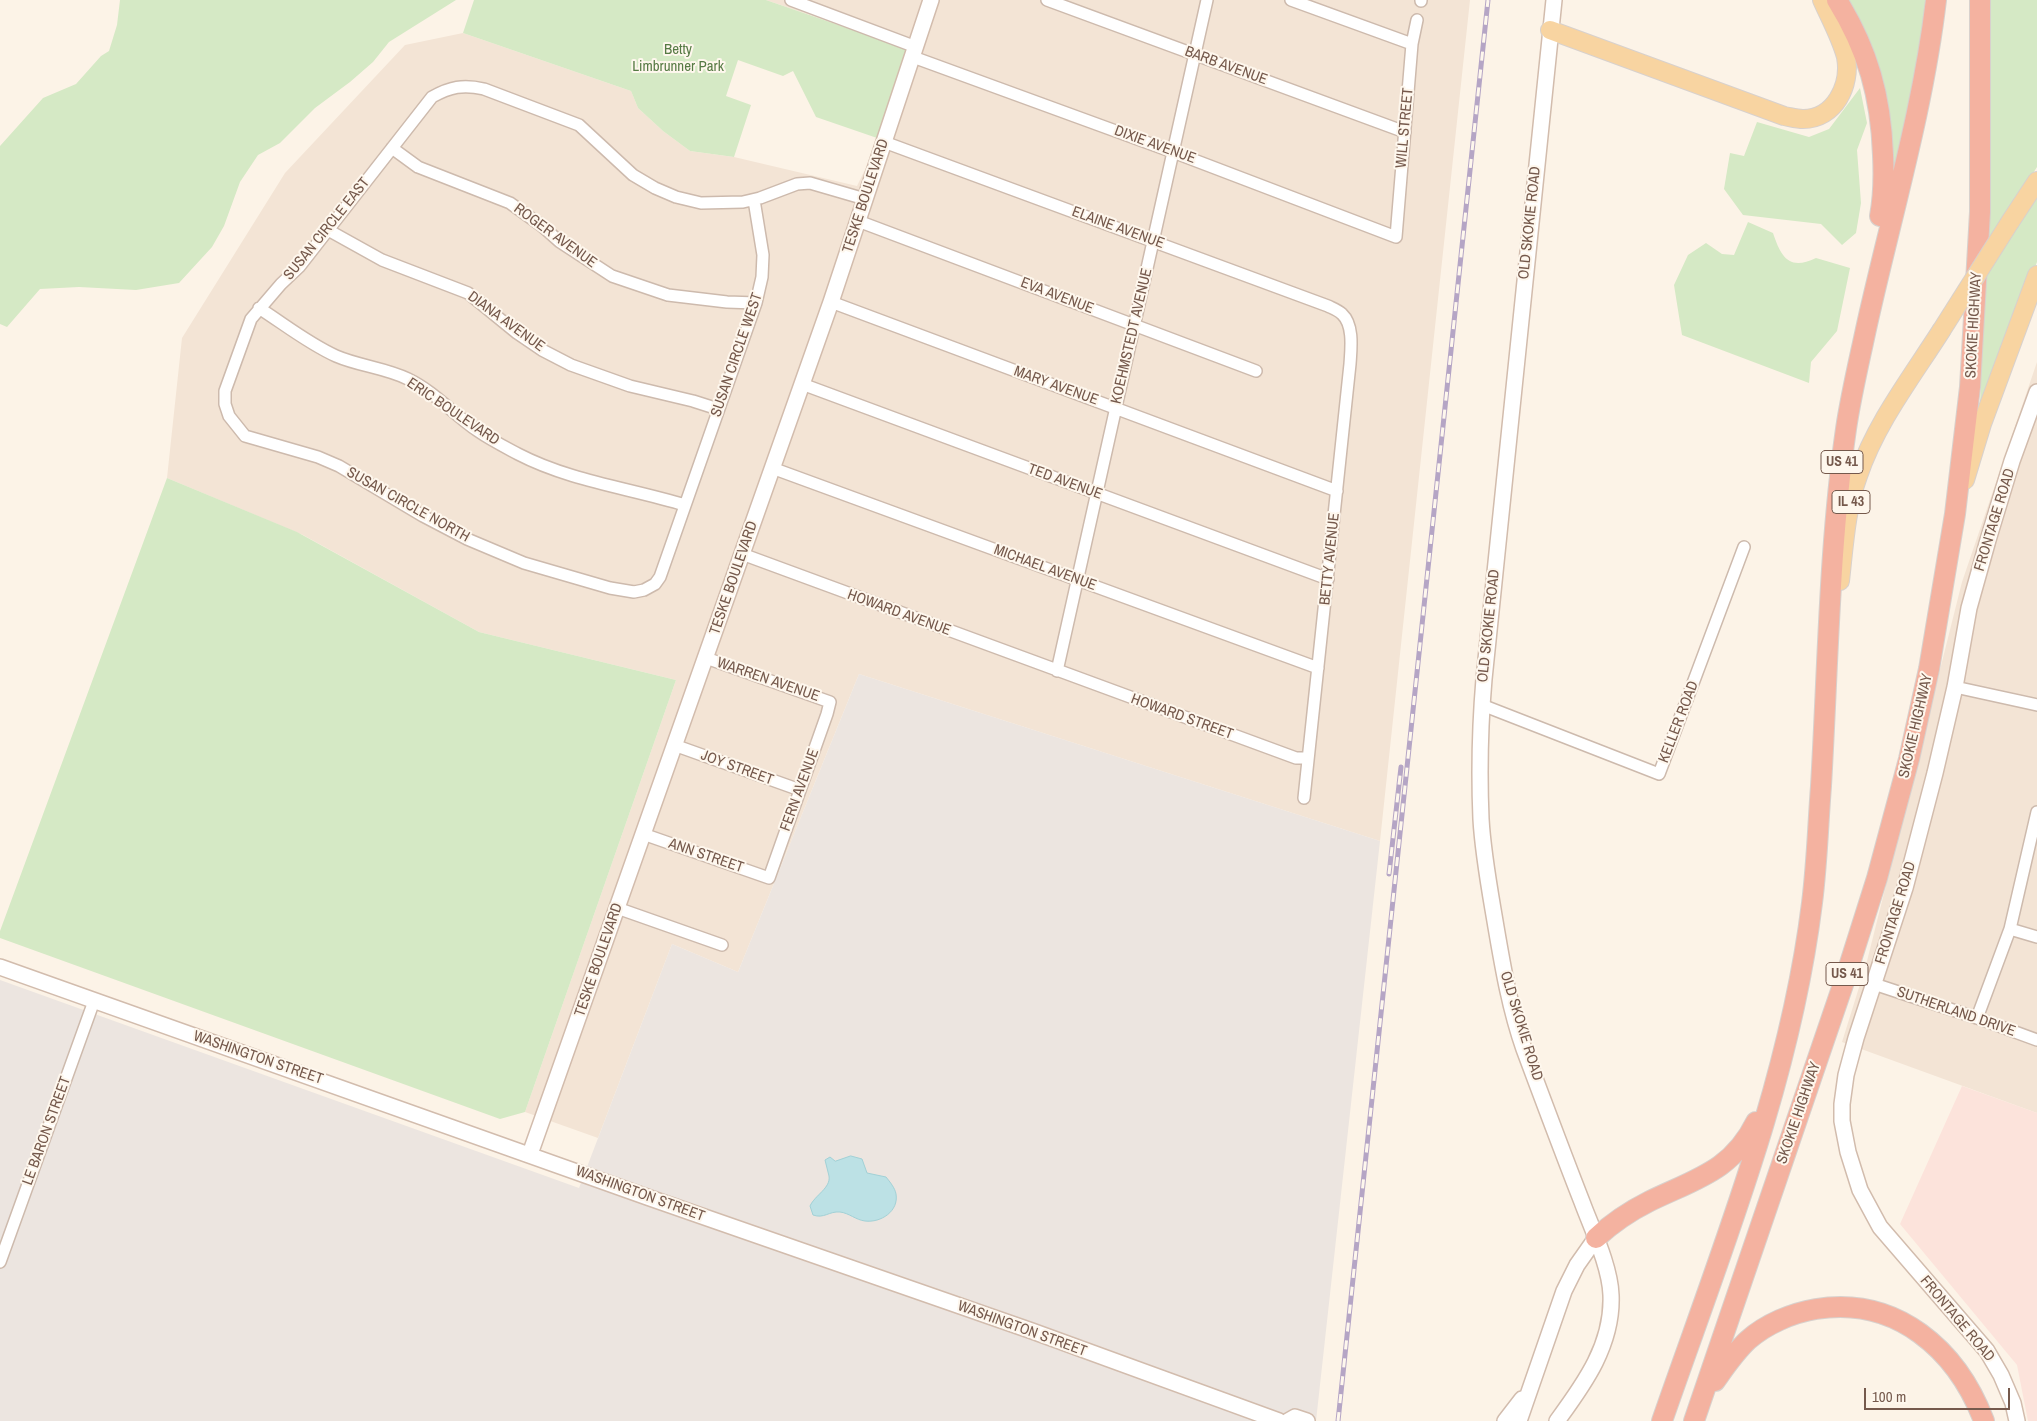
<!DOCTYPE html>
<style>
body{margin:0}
#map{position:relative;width:2037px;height:1421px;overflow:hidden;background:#fcf3e7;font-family:"Archivo Narrow",sans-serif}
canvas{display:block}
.scale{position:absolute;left:1864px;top:1388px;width:146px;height:22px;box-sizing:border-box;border:2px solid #75594c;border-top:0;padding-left:6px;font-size:15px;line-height:18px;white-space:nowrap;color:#75594c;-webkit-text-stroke:4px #fef7ed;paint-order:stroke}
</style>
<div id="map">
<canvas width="2037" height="1421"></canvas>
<div class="scale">100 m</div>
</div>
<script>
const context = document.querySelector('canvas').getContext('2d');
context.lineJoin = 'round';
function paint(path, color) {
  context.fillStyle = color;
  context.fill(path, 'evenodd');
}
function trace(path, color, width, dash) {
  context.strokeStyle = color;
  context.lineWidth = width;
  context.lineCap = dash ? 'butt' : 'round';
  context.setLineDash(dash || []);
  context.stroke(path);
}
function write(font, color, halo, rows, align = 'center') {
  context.font = font + ' "Archivo Narrow",sans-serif';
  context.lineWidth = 4;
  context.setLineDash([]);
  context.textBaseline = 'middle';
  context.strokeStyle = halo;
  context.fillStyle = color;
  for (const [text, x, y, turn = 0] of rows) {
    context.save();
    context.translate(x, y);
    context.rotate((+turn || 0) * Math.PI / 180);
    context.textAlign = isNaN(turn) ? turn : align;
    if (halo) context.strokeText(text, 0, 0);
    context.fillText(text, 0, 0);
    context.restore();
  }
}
const residential = new Path2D(`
 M766,0H1470L1380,841L859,674L738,972L672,944L598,1138L525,1112L676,680L479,632L303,535L167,478L182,338L285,173L405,45L463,33L631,91L638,108L663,131L690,151L734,157L857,186L880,139L911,50Z
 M2037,362V1113L1842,1042L1866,965L1962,582Z`);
const commercial = new Path2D(`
 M1962,1086L2037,1113V1421H2028L2017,1365L1900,1224Z`);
const industrial = new Path2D(`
 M859,674L1380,841L1316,1421H0V980L579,1188L672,944L738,972Z`);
const green = new Path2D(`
 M120,0H456L389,42L373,62L350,82L315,108L280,143L258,155L240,182L224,226L212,247L179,283L136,290L79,287L40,289L7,327L0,324V146L43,98L76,84L101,56L109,51L117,25Z
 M474,0H766L911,50L880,139L816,117L793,71L783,76L738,60L726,96L751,105L734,157L690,151L663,131L638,108L631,91L463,33Z
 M1845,0H1931L1890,192Z
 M1991,0H2037V167L2011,208V234L2037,197V262L1980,406L1991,67Z
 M1860,88L1867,123L1857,150L1861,203L1856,233L1842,245L1821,224L1743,215L1724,189L1730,153L1744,156L1757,122L1809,137L1829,129Z
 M1748,222L1773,233C1781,257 1789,271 1816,258L1850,268L1837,331L1811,362L1809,383L1682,335L1674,285L1688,255L1706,243L1722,254L1734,255Z
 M167,478L297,532L479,632L676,680L525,1112L500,1119L0,938V931Z`);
const water = new Path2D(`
 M851,1156L862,1159L867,1173L886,1177C890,1182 895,1188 896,1194C899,1211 881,1223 865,1221C856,1220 849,1213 840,1212C829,1211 824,1219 813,1215L810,1206C815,1195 831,1188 829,1176C828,1171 826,1165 825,1160L830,1157L835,1161Z`);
const street = new Path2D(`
 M791,0L916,47
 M1047,0L1405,132
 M1291,0L1412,44
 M1421,1V0
 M913,57L1173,152L1396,237L1412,44L1417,20
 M884,142L1328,306C1332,308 1338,310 1342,314C1354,325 1351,349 1350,364L1304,798
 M392,148L418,167L510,203L542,226L560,242L612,276L668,295L727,302L756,303
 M754,200L763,255L762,277L756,303L660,577L655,584L644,590L634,592L610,588L524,563L467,539L423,516L339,466L318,457L245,436L229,416L225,404V391L251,319L281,284L299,267L432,97C450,87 463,84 484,89L579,125L633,175L655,188L676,197L701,203L743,202L760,198L797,184L810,183L865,199
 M858,221L1256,371
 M328,230L382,260L468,293L517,333L542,350L571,365L630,386L693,401L718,409
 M831,302L1337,491
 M259,308C284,324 309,344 336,356C359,366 386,368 408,379C435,392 454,415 478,431C491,440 505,447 518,454C570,481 629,488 685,505
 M802,384L1328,579
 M772,468L1318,668
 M742,554L1296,758H1308
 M1057,671L1207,0
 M1955,687L2037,705
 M1482,705L1659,774L1744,547
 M674,745L800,790
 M643,834L769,878L827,714L830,702L706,658
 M617,908L722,945
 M2010,929L2037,937
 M1874,984L1977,1018L2037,1040
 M1977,1018L2010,929L2037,812
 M0,1262L94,1001`);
const secondary = new Path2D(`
 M1554,0L1484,679C1480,726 1479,772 1481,819C1483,855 1490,891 1496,927C1503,968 1510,1009 1524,1049C1543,1100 1562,1151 1582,1202C1592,1229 1610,1266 1611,1295C1613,1344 1585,1383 1557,1421
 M0,967L647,1197L1032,1331L1279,1421
 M530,1154L831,302L931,0
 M1288,1421L1295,1417L1307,1421
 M1505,1421L1522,1399
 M1519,1421L1564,1291L1577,1265L1596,1238
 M2017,1421L2013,1403L2001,1375L1987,1351L1880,1227L1860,1190L1848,1152L1842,1121V1104L1846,1075L1856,1038L1905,888L1935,773L1955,687L1969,608L1988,540L2012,461L2037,392`);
const primary = new Path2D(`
 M1550,30L1784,116C1790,117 1797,119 1803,119C1835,119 1851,85 1846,57C1841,38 1830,18 1822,0
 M2010,222L2037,181
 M1965,480L1982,424L2037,275
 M1840,581C1844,546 1846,509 1858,476C1876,423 1911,378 1941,331`);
const highway = new Path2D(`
 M1837,0C1868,50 1881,97 1883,155C1884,176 1884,195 1880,216
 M1596,1238C1612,1223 1630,1211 1650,1201C1695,1179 1732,1171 1756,1122
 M1715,1381C1725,1367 1735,1352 1748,1340C1766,1324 1792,1313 1816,1309C1897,1296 1957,1350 1984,1421
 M1662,1421C1721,1251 1790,1082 1812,903C1817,864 1818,825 1821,786C1828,667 1829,547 1846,429C1851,395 1859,362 1866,329C1890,220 1923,111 1936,0
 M1694,1421L1845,979L1877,878L1909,759L1929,669L1955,514L1970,387L1980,212V0`);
const rail = new Path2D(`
 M1389,874L1401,767
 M1338,1421L1488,0`);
const primaryBridge = new Path2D(`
 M1941,331L2010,222`);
const shields = [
 [1842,462,42],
 [1851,502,38],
 [1847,974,42]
];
const shieldNames = [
 ["US 41",1842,462],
 ["IL 43",1851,502],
 ["US 41",1847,974]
];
const parkNames = [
 ["Betty",678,50],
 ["Limbrunner Park",678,67]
];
const streetNames = [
 ["BARB AVENUE",1226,66,20],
 ["WILL STREET",1405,128,-85],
 ["DIXIE AVENUE",1155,145,20],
 ["TESKE BOULEVARD",866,196,-72],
 ["OLD SKOKIE ROAD",1530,223,-84],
 ["ELAINE AVENUE",1118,228,20],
 ["SUSAN CIRCLE EAST",327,229,-51],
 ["ROGER AVENUE",555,236,36],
 ["EVA AVENUE",1057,296,21],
 ["DIANA AVENUE",506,322,36],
 ["SKOKIE HIGHWAY",1974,325,-87],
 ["KOEHMSTEDT AVENUE",1132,336,-77],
 ["SUSAN CIRCLE WEST",737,355,-71],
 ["MARY AVENUE",1056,386,20],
 ["ERIC BOULEVARD",453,412,34],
 ["TED AVENUE",1065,482,20],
 ["SUSAN CIRCLE NORTH",408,505,29],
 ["FRONTAGE ROAD",1995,520,-73],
 ["BETTY AVENUE",1330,559,-84],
 ["MICHAEL AVENUE",1045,568,20],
 ["TESKE BOULEVARD",734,578,-71],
 ["HOWARD AVENUE",899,613,20],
 ["OLD SKOKIE ROAD",1489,626,-84],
 ["WARREN AVENUE",768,680,19],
 ["HOWARD STREET",1182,717,20],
 ["KELLER ROAD",1679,722,-69],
 ["SKOKIE HIGHWAY",1916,726,-77],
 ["JOY STREET",737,768,20],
 ["FERN AVENUE",800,790,-70],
 ["ANN STREET",706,856,19],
 ["FRONTAGE ROAD",1896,913,-73],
 ["TESKE BOULEVARD",599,960,-71],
 ["SUTHERLAND DRIVE",1956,1012,19],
 ["OLD SKOKIE ROAD",1521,1026,73],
 ["WASHINGTON STREET",258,1058,19],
 ["SKOKIE HIGHWAY",1799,1113,-71],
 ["LE BARON STREET",47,1131,-70],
 ["WASHINGTON STREET",640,1194,20],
 ["FRONTAGE ROAD",1957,1319,50],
 ["WASHINGTON STREET",1022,1329,20]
];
paint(residential, '#f3e4d5');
paint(commercial, '#fce3db');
paint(industrial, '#ece5e0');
paint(green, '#d5e9c5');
paint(water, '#bce1e5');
trace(water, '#a2d1d6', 1);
trace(street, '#cdbaad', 14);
trace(secondary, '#d2bcad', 18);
trace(primary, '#d8d1cd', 20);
trace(highway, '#d8d1cd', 22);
trace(street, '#fff', 11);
trace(secondary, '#fff', 15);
trace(primary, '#f8d4a1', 18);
trace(highway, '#f4b2a0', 20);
trace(rail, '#b5a5c5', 5);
trace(rail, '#fef7ed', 3, [9]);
trace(primaryBridge, '#d8d1cd', 20, []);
trace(primaryBridge, '#f8d4a1', 18);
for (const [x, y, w] of shields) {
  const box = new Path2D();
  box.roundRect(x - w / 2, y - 11.5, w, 23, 4);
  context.fillStyle = '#fef7ed';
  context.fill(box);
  trace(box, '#75594c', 1);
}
write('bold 14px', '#75594c', null, shieldNames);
write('15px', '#567a44', '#fef7ed', parkNames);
write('15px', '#75594c', '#fef7ed', streetNames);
</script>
